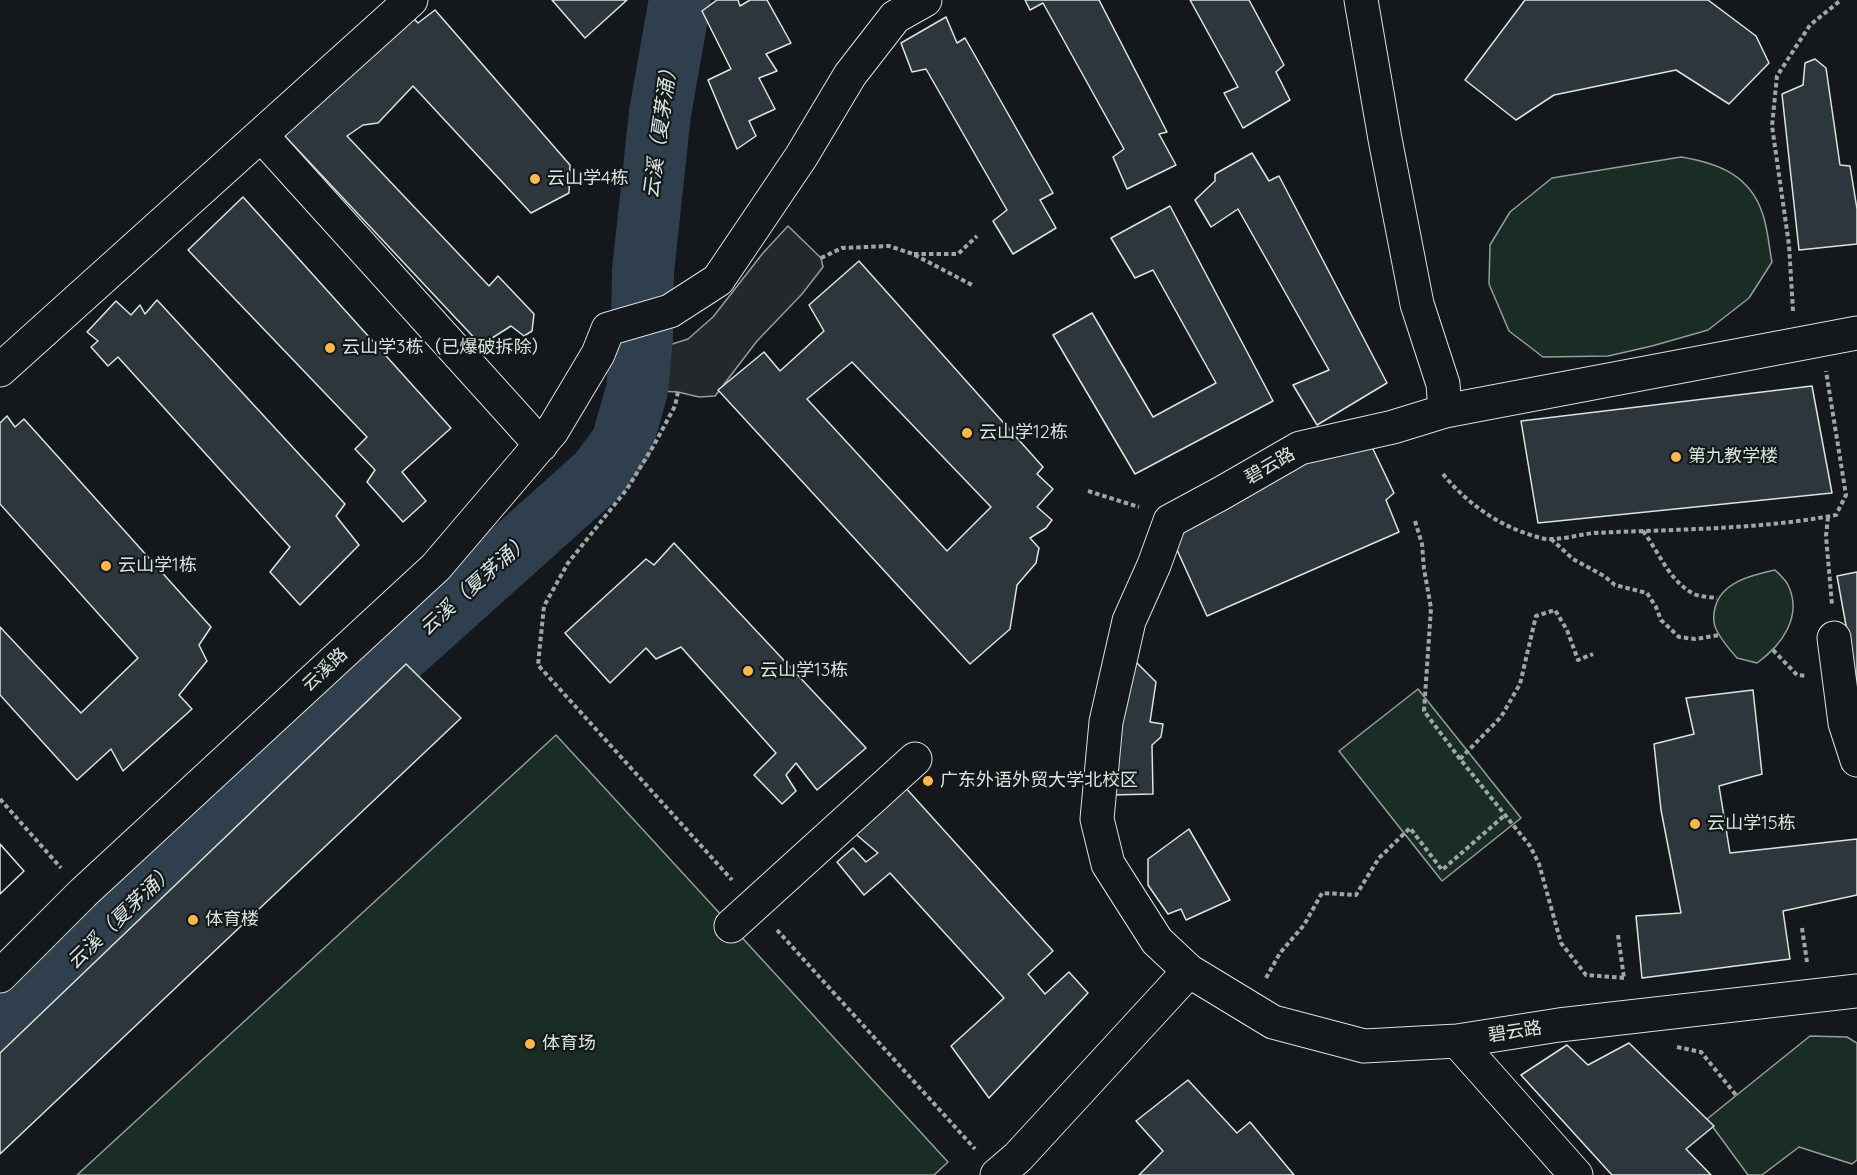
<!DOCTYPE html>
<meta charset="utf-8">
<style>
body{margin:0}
canvas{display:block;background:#14181c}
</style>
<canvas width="1857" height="1175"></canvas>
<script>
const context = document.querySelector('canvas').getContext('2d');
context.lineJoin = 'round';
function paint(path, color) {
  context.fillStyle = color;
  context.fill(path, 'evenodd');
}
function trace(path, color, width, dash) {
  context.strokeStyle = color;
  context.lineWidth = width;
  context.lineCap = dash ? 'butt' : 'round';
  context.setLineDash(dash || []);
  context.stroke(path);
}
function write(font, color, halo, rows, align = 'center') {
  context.font = font + ' Quicksand,"Noto Sans SC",sans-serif';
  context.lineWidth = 4.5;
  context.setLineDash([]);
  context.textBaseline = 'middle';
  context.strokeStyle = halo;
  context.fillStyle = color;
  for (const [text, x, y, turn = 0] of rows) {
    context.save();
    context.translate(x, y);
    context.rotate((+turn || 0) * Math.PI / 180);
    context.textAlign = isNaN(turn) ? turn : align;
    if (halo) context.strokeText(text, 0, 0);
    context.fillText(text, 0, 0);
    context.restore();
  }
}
const green = new Path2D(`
 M1681,157C1719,163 1751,176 1763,215C1768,230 1769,247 1772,262L1749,298L1708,330L1652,346L1608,356L1543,357L1509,331L1489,284L1490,245L1510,212L1552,178Z
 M1775,570C1779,574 1785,579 1788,585C1803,616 1782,645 1757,663L1737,658C1730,650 1722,641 1717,631C1713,624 1713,616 1715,608C1721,582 1752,575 1775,570Z
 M1418,689L1521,818L1442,881L1339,751Z
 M556,735L948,1162L934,1175H77Z
 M1810,1036L1847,1037L1857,1043V1160L1852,1164L1799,1147L1762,1175H1748L1707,1119Z`);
const parking = new Path2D(`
 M788,226L821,258L823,267L802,294L757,341L715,396L699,397L678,392L659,391L666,346L688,339L713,317L763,253Z`);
const river = new Path2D(`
 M0,1031L396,656L599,474L622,443L637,390L642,337L643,271L660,113L680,0`);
const building = new Path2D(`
 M552,0H627L585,38Z
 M717,0H738L740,6L750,0H767L791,43L766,54L777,71L759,78L775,109L749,121L756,136L737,149L708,80L731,69L702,11Z
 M1025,0H1099L1167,132L1159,134L1176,165L1127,189L1113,157L1124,149L1043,3L1030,10Z
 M1190,0H1249L1284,65L1276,72L1290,100L1243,128L1224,93L1238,87Z
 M1525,0H1708L1756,36L1769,63L1729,104L1676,70L1554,95L1516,120L1465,80Z
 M435,10L570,165L569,193L531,213L413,86L378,123L363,125L347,136L489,286L498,276L534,314L532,331L524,336L511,326L481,345L283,134L413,18L418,23Z
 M946,17L957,43L965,38L1053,193L1040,200L1056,228L1013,254L993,221L1007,210L926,69L912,72L901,43Z
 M1815,59L1826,68L1840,165L1850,166L1857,209V244L1799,250L1782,94L1803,85L1805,63Z
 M1252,153L1269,181L1279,176L1387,383L1317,425L1293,385L1329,370L1238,209L1211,227L1195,200L1215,181V174Z
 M243,197L451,428L402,472L426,501L403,522L367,482L375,470L355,449L367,437L188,250Z
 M1170,206L1273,401L1135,474L1053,335L1092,313L1153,417L1216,383L1153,270L1135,278L1111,238Z
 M859,261L1043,467L1037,474L1053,489L1037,507L1052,520L1046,528L1030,538L1039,548L1036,563L1017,585L1010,629L970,664L718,390L764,352L780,371L824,331L809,305ZM852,362L991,507L947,551L807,399Z
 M157,300L345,504L336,516L359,545L300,605L270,572L290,547L118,357L108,366L91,347L98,341L87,332L116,301L131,315L140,305L145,314Z
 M1812,386L1832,493L1538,523L1521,421Z
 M7,416L15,427L24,419L211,627L199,645L207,661L179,695L192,709L123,771L111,749L77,780L0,695V627L81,713L138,658L0,504V423Z
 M1361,424L1394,493L1386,500L1399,532L1207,616L1168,530Z
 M674,543L866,748L817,790L796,763L786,775L796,791L782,804L754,775L776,753L681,647L656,659L646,648L610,683L565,633L646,559L654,565Z
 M1857,572V686L1837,576Z
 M1128,654L1156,682L1150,722L1163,724L1161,737L1152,745L1153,794L1110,795Z
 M406,664L461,718L0,1154V1053Z
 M1753,690L1762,774L1719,786L1730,853L1857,839V895L1783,911L1790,959L1642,978L1636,916L1681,913L1661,810L1654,744L1694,734L1686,698Z
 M904,786L1053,951L1028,974L1045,994L1069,972L1088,993L989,1098L951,1046L1004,998L890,873L864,895L837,862L853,848L866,862L878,853L852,831Z
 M1189,829L1230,900L1186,920L1181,909L1168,914L1148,885V859Z
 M0,844L24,871L0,894Z
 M0,844L24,871L0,894Z
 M1629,1043L1714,1126L1686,1149L1711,1175H1612L1521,1075L1567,1045L1588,1065Z
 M1188,1080L1237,1133L1250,1122L1294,1175H1139L1163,1151L1136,1121Z`);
const path = new Path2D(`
 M914,254H958L977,236
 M821,258L842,248L889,246L913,254L972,285
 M1793,311L1789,245L1772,126L1777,76L1810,25L1841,0
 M678,392L675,406L654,445L627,489L568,563L544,606L538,665L732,880
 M1443,474C1468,505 1502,528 1541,538C1555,542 1580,534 1595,533C1675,529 1757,530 1836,515L1846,495L1826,371
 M1088,491L1139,507
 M1828,517L1826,536L1832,605
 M1415,521L1422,544L1424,569L1431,608L1424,711L1460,759L1530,846L1539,864L1561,943L1586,975L1625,978
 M1643,531C1659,552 1669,581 1694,594C1700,597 1710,597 1717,598
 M1551,539L1573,559L1604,576L1615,585L1647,593L1656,607L1661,620L1679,637L1695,639L1720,635
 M1773,650L1797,675L1806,676
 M1460,759L1501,717L1520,684L1536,616L1555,610L1567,630L1578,660L1593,654
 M0,799L61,868
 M1802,928L1807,962
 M777,930L975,1149
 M1618,935L1624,978
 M1266,978L1280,953L1304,925L1322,893L1356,895L1379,858L1410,828L1442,870L1505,815
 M1677,1047L1701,1052L1736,1095`);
const minor = new Path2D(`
 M1361,0L1385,139L1417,304L1443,384L1445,411L1393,427L1300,448L1220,494L1170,521L1154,565L1129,621L1106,722L1097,819L1108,864L1157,941L1189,971L1273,1022L1364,1046L1457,1041L1559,1025L1857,991
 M261,135L541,445
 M0,370L411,0
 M1445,411L1857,333
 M1834,638L1845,723L1857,760
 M731,926L915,759
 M0,976L83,893L436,567L552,431L598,354L608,329L670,311L718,280L801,157L850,75L895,17L925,0
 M1457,1041L1576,1175
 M997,1175L1018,1157L1189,971`);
const markers = [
 [535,179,6,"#ffb74d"],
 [330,348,6,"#ffb74d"],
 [967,433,6,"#ffb74d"],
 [1676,457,6,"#ffb74d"],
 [106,566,6,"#ffb74d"],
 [748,671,6,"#ffb74d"],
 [928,781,6,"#ffb74d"],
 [1695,824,6,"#ffb74d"],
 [193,920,6,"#ffb74d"],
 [530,1044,6,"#ffb74d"]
];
const poiNames = [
 ["云山学4栋",547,179],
 ["云山学3栋（已爆破拆除）",342,348],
 ["云山学12栋",979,433],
 ["第九教学楼",1688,457],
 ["云山学1栋",118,566],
 ["云山学13栋",760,671],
 ["广东外语外贸大学北校区",940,781],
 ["云山学15栋",1707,824],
 ["体育楼",205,920],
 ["体育场",542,1044]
];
const streetNames = [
 ["碧云路",1270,466,-30],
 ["云溪路",325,670,-43],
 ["碧云路",1515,1032,-9]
];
const waterNames = [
 ["云溪（夏茅涌）",661,129,-82],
 ["云溪（夏茅涌）",475,585,-42],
 ["云溪（夏茅涌）",121,917,-44]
];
paint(green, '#1a2d24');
trace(green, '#939e99', 1.5);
paint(parking, '#24282b');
trace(parking, '#939e99', 1.5);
trace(river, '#2f3f4d', 62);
paint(building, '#2c363c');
trace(building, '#d8e6dc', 1.5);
trace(minor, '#d8e6dc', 35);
trace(path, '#9da8a2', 4, [4.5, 3]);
trace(minor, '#14181c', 33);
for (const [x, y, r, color] of markers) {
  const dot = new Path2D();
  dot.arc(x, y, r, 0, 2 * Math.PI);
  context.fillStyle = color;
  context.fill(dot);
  trace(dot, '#14181c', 2);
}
write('18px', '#d8e6dc', '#14181c', poiNames, 'left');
write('18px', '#d8e6dc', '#14181c', streetNames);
write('italic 20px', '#d8e6dc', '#14181c', waterNames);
</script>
